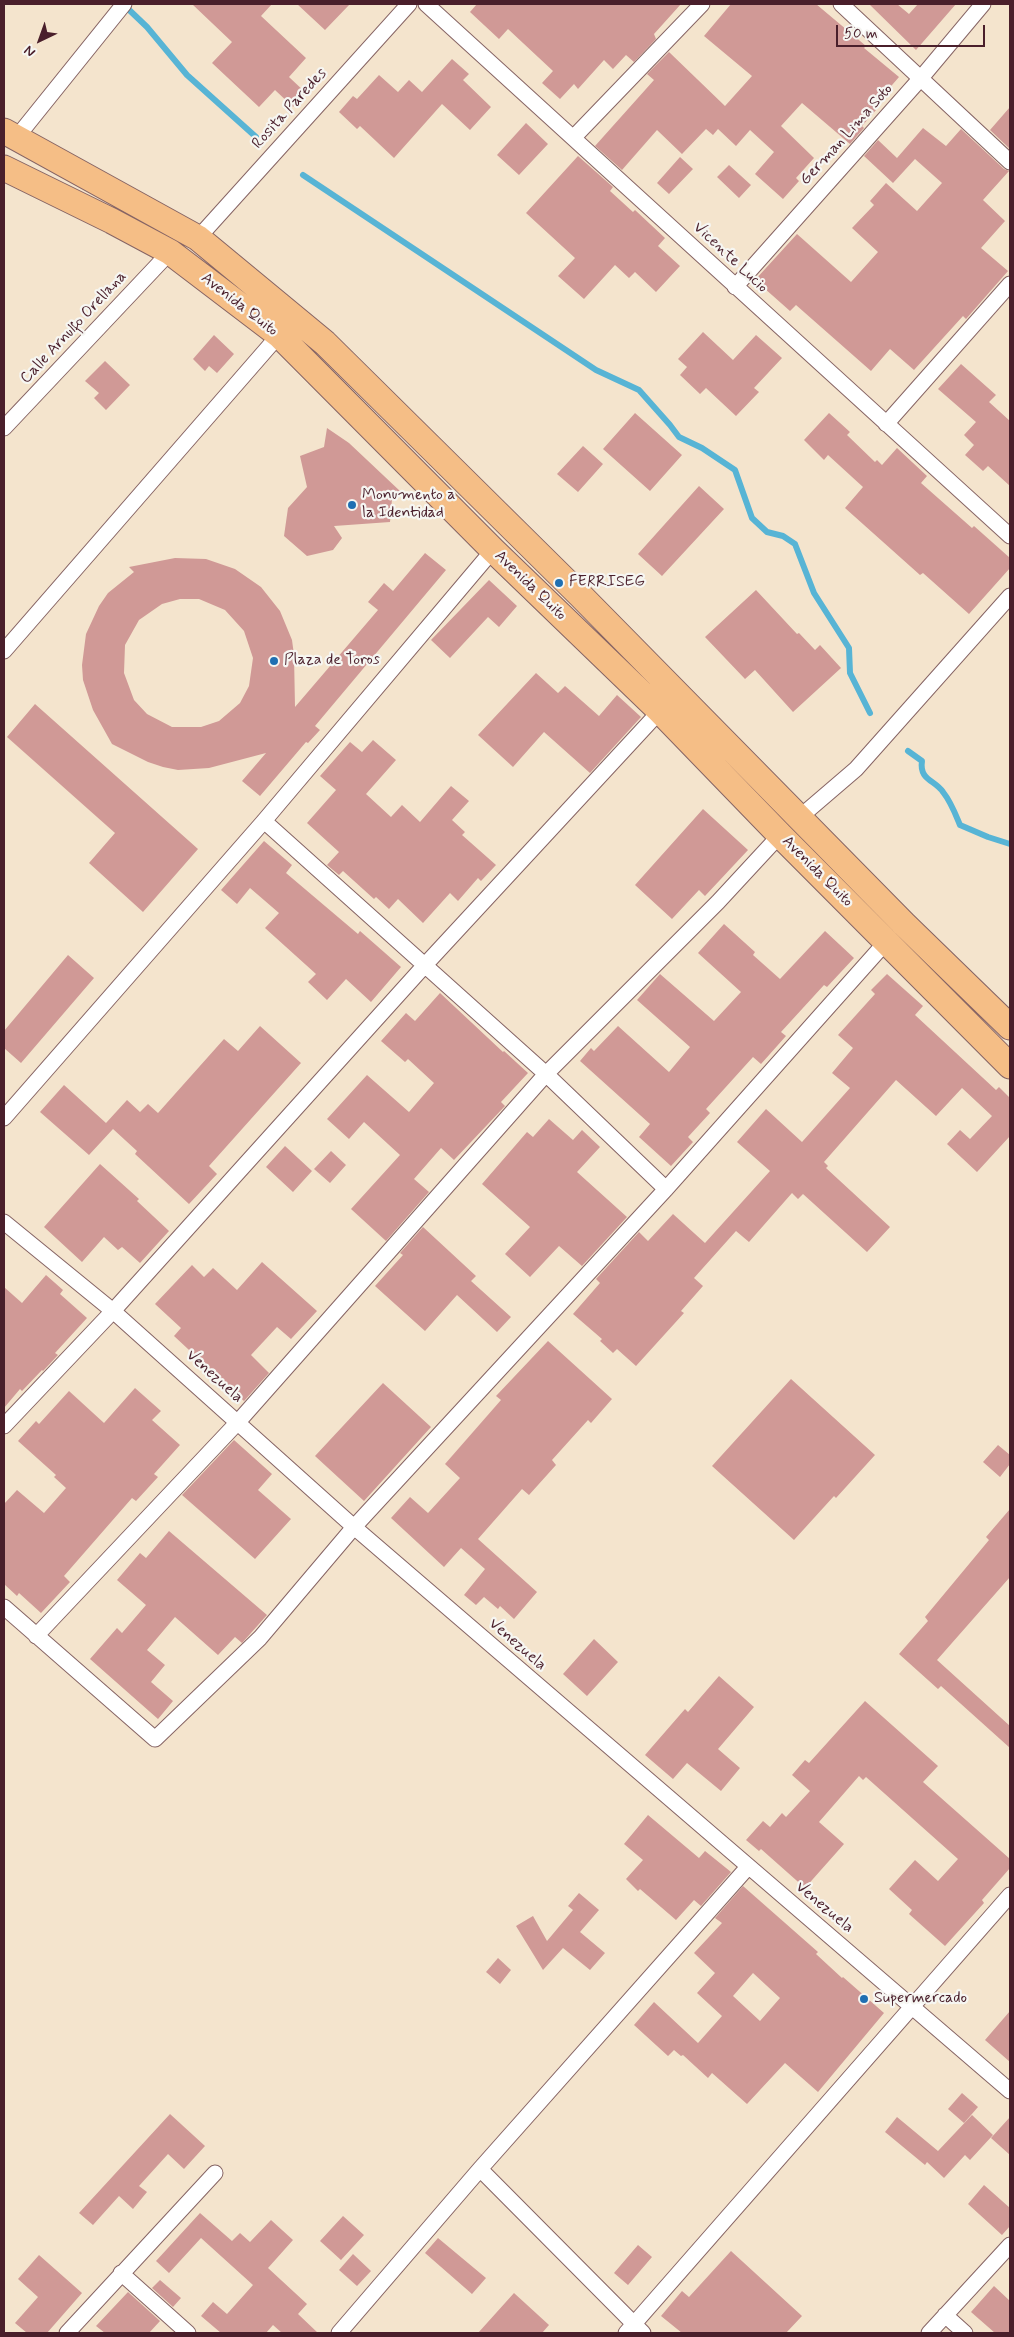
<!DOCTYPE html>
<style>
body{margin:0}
#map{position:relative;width:1014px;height:2337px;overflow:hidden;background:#f4e4cd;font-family:Mynerve,sans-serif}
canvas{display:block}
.frame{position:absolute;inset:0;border:5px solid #4a1f2b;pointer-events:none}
.north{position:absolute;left:15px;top:15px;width:50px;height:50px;-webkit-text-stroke:4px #f6f6f2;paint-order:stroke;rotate:222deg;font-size:14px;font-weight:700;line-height:20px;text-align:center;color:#4a1f2b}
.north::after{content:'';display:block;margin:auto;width:18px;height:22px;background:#4a1f2b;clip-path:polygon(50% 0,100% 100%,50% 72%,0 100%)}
.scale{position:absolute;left:836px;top:25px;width:149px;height:22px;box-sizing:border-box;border:2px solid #4a1f2b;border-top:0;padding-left:6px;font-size:15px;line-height:18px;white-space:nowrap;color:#4a1f2b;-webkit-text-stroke:4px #f6f6f2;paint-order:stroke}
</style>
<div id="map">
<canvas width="1014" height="2337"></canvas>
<div class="frame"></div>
<div class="north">N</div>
<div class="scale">50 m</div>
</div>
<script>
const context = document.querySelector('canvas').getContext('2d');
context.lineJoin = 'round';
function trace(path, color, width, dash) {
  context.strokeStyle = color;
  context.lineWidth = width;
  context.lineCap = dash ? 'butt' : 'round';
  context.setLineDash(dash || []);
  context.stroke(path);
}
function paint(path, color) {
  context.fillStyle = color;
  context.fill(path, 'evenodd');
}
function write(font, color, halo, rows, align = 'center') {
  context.font = font + ' Mynerve,sans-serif';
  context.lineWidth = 4.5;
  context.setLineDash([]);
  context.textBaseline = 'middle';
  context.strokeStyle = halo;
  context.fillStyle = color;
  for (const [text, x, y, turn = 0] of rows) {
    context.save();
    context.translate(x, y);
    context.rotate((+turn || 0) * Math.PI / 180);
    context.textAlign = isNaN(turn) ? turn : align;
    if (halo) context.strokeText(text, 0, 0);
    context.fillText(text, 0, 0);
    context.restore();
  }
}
const stream = new Path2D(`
 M124,5L147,27L187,75L256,137
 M303,175L596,370L639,390L670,425L679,437L702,448L735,470L752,518L767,532L783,536L795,544L814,593L849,648L850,673L870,713
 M908,751L922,761C919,780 935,780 943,792C951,802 955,813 960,825L988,837L1010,844`);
const building = new Path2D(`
 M192,4H272L261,16L306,58L289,77L306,93L293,107L275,90L259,107L212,63L232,42Z
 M297,4H350L325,30Z
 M477,4H681L654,34L656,39L634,62L626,55L613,69L604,60L578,89L574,84L560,99L542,83L553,71L508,29L499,39L470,12Z
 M731,4H816L866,46L864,48L899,77L873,107L876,110L862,126L864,128L850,144L802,103L781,126L814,158L796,178L799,181L783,199L755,174L774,152L750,130L736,146L718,129L713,135L706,129L682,154L657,130L622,170L595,146L654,80L647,74L669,52L725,106L752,76L704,36Z
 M869,4H897L909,14L918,4H956L916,50Z
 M452,59L469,74L463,80L491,107L470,130L442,104L394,158L360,126L357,129L339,112L353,96L357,99L379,75L398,92L409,80L422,92Z
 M1010,107V149L990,130Z
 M526,123L548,144L519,175L497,155Z
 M923,128L946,146L961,129L1004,169L1009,171L983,200L1005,221L981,248L1008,271L966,319L963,316L914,370L890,349L871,371L796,305L790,311L755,280L797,234L851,282L878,252L852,228L874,205L870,201L886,183L917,211L942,183L915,159L893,183L864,156L878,140L897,158Z
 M578,156L613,187L610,191L633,212L635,210L665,238L658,246L680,266L656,292L635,272L629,278L615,265L584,299L558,276L575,258L526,213Z
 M680,157L693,169L669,194L657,183Z
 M729,165L751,185L739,198L717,177Z
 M703,332L733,360L756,335L782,358L754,388L759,392L736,416L706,388L700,394L680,375L687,367L678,359Z
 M214,335L234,354L217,373L209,366L205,371L193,359Z
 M105,361L130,385L106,410L94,398L99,393L85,381Z
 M961,364L996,395L989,402L1010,421V486L988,466L983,471L965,455L974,445L964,435L976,422L938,389Z
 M635,413L682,455L650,491L603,449Z
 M829,413L850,432L847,435L875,462L877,460L882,465L897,448L927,476L921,483L972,528L974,526L1010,558V568L969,614L923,573L920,575L845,508L863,487L828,455L824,460L804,440Z
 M327,428L349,443L401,492L392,499L390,522L334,526L342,538L333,550L307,556L284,536L288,508L307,487L300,456L324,447Z
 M583,446L603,464L578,492L557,474Z
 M699,486L724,509L662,576L638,554Z
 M425,553L446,570L315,726L320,730L308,743L306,742L260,796L242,781L266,753L209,768L178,770L163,767L148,762L112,744L93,710L83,680L82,665L86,634L99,606L108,593L134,572L129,567L175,558L206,559L235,569L261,587L280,611L292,640L294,655L295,707L378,610L368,602L384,583L393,591ZM180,599H199L225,610L244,631L253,658L249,686L240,703L219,721L201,727H172L147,714L134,700L124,673L125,645L139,620L162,604Z
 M489,580L517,606L499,627L488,617L450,658L431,640Z
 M756,590L797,634L799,633L815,650L820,645L841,668L793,712L755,670L745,679L705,637Z
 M536,673L558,693L565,686L599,716L617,695L641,717L590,773L544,732L513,767L478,735Z
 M35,704L198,849L143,912L89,863L115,833L7,737Z
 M373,740L396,760L366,794L391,817L402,805L420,822L451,786L469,801L452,820L465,832L462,835L496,865L481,881L478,878L458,901L450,893L423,923L398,899L389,909L376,897L374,899L343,871L339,875L327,865L339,852L307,823L336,790L320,776L350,742L362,752Z
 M703,809L748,850L705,896L699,890L672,919L635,885Z
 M264,841L292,865L286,873L358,934L360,931L401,967L371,1002L346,979L327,1000L308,982L316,974L265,928L279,913L250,888L237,904L221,890Z
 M724,924L755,952L753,955L780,979L825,931L854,958L827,987L824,985L781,1032L786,1036L761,1064L753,1057L706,1109L710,1113L688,1137L693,1142L671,1166L639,1137L650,1124L580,1061L591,1048L594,1051L618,1026L669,1072L690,1047L637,1000L660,974L714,1021L741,992L698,953Z
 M68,955L94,978L21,1063L4,1048V1031Z
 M887,974L923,1006L915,1015L996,1090L999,1087L1010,1098V1136L977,1172L947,1144L960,1130L970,1139L992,1116L962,1088L936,1116L896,1080L824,1162L828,1166L826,1168L890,1227L867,1252L803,1194L798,1199L792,1193L749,1242L736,1231L694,1278L703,1286L681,1311L684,1313L636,1366L617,1349L613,1353L600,1341L602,1339L573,1314L600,1283L596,1279L639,1232L648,1241L673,1214L705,1243L770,1171L737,1142L766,1109L802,1142L850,1088L832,1073L853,1048L838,1035L875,994L871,990Z
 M440,993L503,1052L504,1051L528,1073L501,1102L505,1106L454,1160L441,1148L414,1179L429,1192L386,1241L351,1209L400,1155L364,1122L349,1139L327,1119L367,1075L409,1112L434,1083L408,1059L405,1062L381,1041L406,1013L415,1021Z
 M260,1026L301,1063L209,1166L217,1174L189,1204L135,1154L137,1151L113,1129L89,1155L40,1112L64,1085L106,1123L127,1100L140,1112L148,1104L158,1113L224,1039L238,1051Z
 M549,1119L573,1140L582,1130L600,1147L577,1172L627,1217L582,1266L559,1246L530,1277L505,1254L530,1227L482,1184L527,1132L533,1137Z
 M285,1146L312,1171L293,1192L266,1167Z
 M331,1151L346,1165L330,1183L314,1169Z
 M100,1164L139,1199L137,1201L169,1231L140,1263L122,1247L118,1250L104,1237L82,1262L44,1227Z
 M423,1227L476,1276L471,1281L511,1317L497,1332L457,1295L425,1331L375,1286L403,1255L400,1253Z
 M262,1262L317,1311L291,1339L277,1327L251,1355L269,1373L244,1401L174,1336L181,1328L155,1304L192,1265L204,1277L213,1268L237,1290Z
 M46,1275L63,1290L60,1294L87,1318L55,1353L58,1355L43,1371L42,1370L22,1391L20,1389L4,1408V1287L22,1303Z
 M548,1341L612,1399L591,1423L588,1420L552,1460L556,1465L529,1495L522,1489L478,1539L537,1592L514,1619L500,1606L498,1609L484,1597L476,1605L464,1595L485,1569L461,1548L444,1567L391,1518L410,1497L428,1513L460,1478L445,1464L501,1400L496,1396Z
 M791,1379L875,1455L836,1498L834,1496L794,1540L712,1466Z
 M383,1383L431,1427L364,1501L315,1456Z
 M135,1388L161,1411L152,1420L180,1445L154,1474L158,1477L136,1501L132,1498L64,1576L70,1582L41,1613L19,1593L17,1596L4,1584V1504L17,1490L44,1513L66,1488L54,1477L56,1475L18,1441L36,1421L39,1424L69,1391L104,1423Z
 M234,1440L272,1474L258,1490L291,1519L255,1559L182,1495Z
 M998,1445L1010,1455V1464L1000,1477L983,1462Z
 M1010,1509V1577L937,1660L1010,1726V1748L941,1686L938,1689L899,1654L928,1621L925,1617L989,1540L986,1537Z
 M169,1531L267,1615L242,1643L235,1637L218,1655L175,1617L147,1650L165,1665L151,1682L173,1701L158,1719L90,1659L117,1628L122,1633L146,1605L117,1580L140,1553L146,1558Z
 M594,1639L618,1662L587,1696L563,1674Z
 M719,1676L754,1707L718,1749L740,1768L721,1791L687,1763L673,1779L645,1755L685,1709L688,1712Z
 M865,1701L938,1766L923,1782L1010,1859V1868L982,1900L984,1903L945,1946L909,1914L912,1910L889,1889L915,1860L938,1881L958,1859L866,1777L863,1780L859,1776L819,1822L844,1844L805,1888L761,1849L759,1851L746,1840L763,1821L770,1827L782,1813L786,1817L810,1791L792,1775L805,1760L809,1763Z
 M648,1815L699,1858L705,1851L731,1872L701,1906L694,1900L676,1920L640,1889L638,1891L626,1879L643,1860L624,1844Z
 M743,1886L818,1952L816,1954L842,1978L843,1977L884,2013L818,2092L785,2063L747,2104L712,2073L708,2078L683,2055L681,2056L674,2050L668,2056L634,2025L654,2002L698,2043L722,2016L697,1993L715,1973L694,1953L722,1923L715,1918ZM753,1973L780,1998L760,2021L733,1996Z
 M579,1893L599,1910L580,1932L605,1953L590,1970L563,1948L543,1970L516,1926L533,1916L547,1941L573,1910L568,1906Z
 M498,1958L511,1970L500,1984L486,1972Z
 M1010,2011V2062L985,2040Z
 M962,2093L978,2107L964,2123L948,2109Z
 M170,2114L205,2146L184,2169L168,2154L139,2186L147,2192L133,2209L119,2196L93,2225L79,2213Z
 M972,2115L993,2135L970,2160L965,2155L944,2178L927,2162L925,2165L885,2132L897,2117L938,2151Z
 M1010,2117V2155L991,2138Z
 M984,2185L1010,2208V2226L1002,2235L968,2204Z
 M200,2213L232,2241L240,2233L250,2242L271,2220L293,2240L268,2268L307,2304L298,2314L318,2333H282L273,2325L266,2333H221L201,2316L213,2302L227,2314L253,2285L201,2238L169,2273L156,2261Z
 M343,2216L364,2235L341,2260L320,2241Z
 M438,2238L486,2278L472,2294L425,2253Z
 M638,2245L652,2257L628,2285L614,2273Z
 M731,2251L802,2316L786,2333H682L661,2316L682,2291L689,2297Z
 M353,2254L371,2271L357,2286L339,2270Z
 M39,2255L82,2293L47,2333H27L15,2323L38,2297L18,2279Z
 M160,2280L181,2298L173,2307L152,2288Z
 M994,2286L1010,2301V2333H995L971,2312Z
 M128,2292L160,2321L149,2333H105L96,2326Z
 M514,2293L549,2325L542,2333H478Z`);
const minor = new Path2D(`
 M426,4L1010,536
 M841,4L1010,162
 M17,137L124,4
 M574,137L702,4
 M198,238L409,4
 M735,287L921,78L983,4
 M886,424L1010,284
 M4,428L170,252
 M4,651L279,335
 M800,817L856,769L1010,596
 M264,821L546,1074L666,1189
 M4,1118L264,821L493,550
 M4,1222L113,1311L354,1527L1010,2091
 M4,1426L113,1311L425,965L660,711
 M4,1607L155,1739L260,1638L354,1527L666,1189L886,942
 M36,1636L238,1422L546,1074L718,902L780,835
 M480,2169L643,2333
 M121,2273L188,2333
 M945,2315L965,2333
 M67,2333L215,2173
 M339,2333L480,2169L748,1867
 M626,2333L1010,1895
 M929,2333L1010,2245`);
const trunk = new Path2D(`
 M4,131L198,238L325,343L581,596L904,924L1010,1027
 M4,168L112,221L170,252L279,335L493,550L660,711L780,835L1010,1066`);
const markers = [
 [352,505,5,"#1f6fb2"],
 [559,583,5,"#1f6fb2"],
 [274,661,5,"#1f6fb2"],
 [864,1999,5,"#1f6fb2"]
];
const streetNames = [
 ["Rosita Paredes",290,109,-48],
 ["German Lima Soto",847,135,-48],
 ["Vicente Lucio",730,258,43],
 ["Avenida Quito",239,305,38],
 ["Calle Arnulfo Orellana",74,328,-47],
 ["Avenida Quito",530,586,44],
 ["Avenida Quito",817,872,45],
 ["Venezuela",214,1377,42],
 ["Venezuela",517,1645,41],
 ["Venezuela",824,1908,40]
];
const poiNames = [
 ["Monumento a",362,496],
 ["la Identidad",362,514],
 ["FERRISEG",569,583],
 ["Plaza de Toros",284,661],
 ["Supermercado",874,1999]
];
trace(stream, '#57b4d5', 6);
paint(building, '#d09996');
trace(minor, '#866464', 17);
trace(trunk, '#866464', 27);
trace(minor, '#fff', 15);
trace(trunk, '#f5be86', 25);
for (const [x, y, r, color] of markers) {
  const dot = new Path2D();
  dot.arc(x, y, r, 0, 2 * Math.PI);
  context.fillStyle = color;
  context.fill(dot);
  trace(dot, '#f6f6f2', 2);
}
write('16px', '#4a1f2b', '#f6f6f2', streetNames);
write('16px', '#4a1f2b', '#f6f6f2', poiNames, 'left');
</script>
